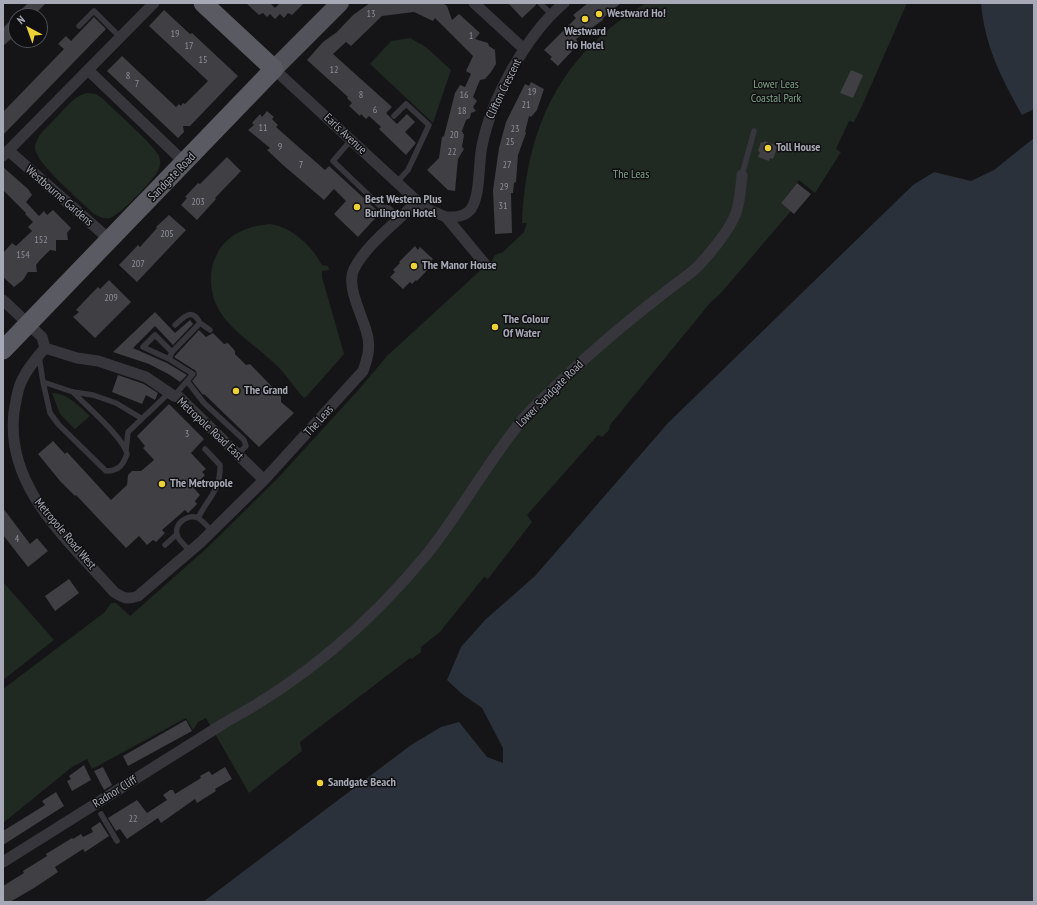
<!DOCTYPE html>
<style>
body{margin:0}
#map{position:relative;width:1037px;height:905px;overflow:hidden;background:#151517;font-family:"PT Sans Narrow",sans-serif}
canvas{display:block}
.frame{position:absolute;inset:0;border:4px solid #a7a9b6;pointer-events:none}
.north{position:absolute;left:8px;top:8px;width:40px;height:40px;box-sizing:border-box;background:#101012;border:1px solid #4c4d54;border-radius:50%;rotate:319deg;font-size:11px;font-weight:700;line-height:16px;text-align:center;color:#a7a9b6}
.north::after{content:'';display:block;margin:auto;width:14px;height:18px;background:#edd237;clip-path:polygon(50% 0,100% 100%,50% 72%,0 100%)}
</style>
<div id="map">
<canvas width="1037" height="905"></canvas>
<div class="frame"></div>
<div class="north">N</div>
</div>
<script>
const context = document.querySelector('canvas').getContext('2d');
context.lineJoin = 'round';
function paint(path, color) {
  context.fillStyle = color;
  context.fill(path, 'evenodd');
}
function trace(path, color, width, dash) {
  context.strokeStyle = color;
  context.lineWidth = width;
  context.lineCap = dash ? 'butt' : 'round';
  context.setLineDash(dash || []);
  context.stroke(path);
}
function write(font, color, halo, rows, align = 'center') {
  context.font = font + ' "PT Sans Narrow",sans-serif';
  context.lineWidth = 3;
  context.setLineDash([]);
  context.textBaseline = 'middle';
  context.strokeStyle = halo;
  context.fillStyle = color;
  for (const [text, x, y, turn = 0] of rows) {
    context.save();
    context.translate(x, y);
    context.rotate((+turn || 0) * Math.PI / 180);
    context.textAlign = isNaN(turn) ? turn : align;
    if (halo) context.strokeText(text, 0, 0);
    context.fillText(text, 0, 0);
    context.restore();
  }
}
const green = new Path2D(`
 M646,3H907L862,106L854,122L849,121L836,149L841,152L815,193L799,180L781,203L791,211L721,293L710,303L610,425L609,430L602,437L598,435L527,515L532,522L488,579L484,577L440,632L421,647V652L412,659L410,658L300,742L302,751L249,793L206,718L198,722L193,730L186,718L92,769L87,759L72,767L3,823V689L105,612L111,603H116L130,616L207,548L278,478L361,387L387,356L483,268L487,269L495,255L503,252L524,232L527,223H522C527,125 560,55 646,3Z
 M410,38L426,47L451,70L433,123L370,64L391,41Z
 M87,93L96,94L103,99C114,110 155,146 159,156C161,162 160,169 156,174C150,183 120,215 110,218C103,219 98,217 93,213C81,201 34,162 35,147C36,136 47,127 54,120C64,110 73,96 87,93Z
 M270,224C292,227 311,245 322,265L328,266L329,270L322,271V277L344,354L307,396L304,398C293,387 286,373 274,363C248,338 212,321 211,282C210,272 213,261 218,252C229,233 249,226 270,224Z
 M52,393C66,392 80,407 90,416L75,429L60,414Z
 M3,582L54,640L3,680Z`);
const water = new Path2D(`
 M981,3H1034V109L1022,115C1001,77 985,47 981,3Z
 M1034,138V902H203L411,745L441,727L459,722L487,757L503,763V748L482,708L462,694L447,680L461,647L485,620L535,576L668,423L913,185L934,172L971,181L994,170Z`);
const building = new Path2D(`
 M28,3H46L33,16H16V44L11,39L3,46V28Z
 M246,3H270L275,8L280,3H304L292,15L288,13L284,18L280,14L275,19L270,14L267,17L263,13L259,15Z
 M370,3H443L447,6L452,20L459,14L480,33L475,39L488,43L489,46L495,50L496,64L491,72L485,79L480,80L473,97L477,101L473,107L476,111L471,113L470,118L466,120L462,131L464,135L462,147L464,149L458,159L455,191L448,190L427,170L439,158L442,137L444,136L455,93L460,85L465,87L471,74L466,71L473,56L435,18L433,21L414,12L382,16L351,46L346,42L333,54L392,107L386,113L397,124L407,114L415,122L405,132L416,143L406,155L379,129L381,127L369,116L366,119L361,114L360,116L349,106L352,103L347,98L348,97L307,60L323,42L337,32L353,15Z
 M508,3H536V5L522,18Z
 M588,3H621L603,18V20L576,39L578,42L574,47V49L558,66L550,59L552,57L544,50L576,18L573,15Z
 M164,10L190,34L192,33L238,76L190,126H183L184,132L178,138L107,71L122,56L176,107L179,104L181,106L183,103L185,104L208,81L149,26Z
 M94,17L106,29L3,135V112L64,49L58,44L66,36L71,41Z
 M851,70L863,75L853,98L840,93Z
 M531,82L544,89L537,110L531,117L529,116L525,132L526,133L518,155L516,182L514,183L513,193H511L512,233L495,234L493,190L499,148L506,122L525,84L529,86Z
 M267,111L274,117L272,119L278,125L276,127L302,150L325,170L329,166L380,213L358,237L334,214L346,201L334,189L324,200L283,165L267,150L270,148L248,130L254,125L252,123L260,114L262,117Z
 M764,141L778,146L773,159L770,158L769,161L758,157L760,152L758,151L761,142L763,143Z
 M227,157L241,171L215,198L216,199L197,220L181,205L187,198L185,197L198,183L200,184Z
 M3,167L28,189L32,195L26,202L39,216L44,211L47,215L53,210L71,228L67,233L68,240H56V251L50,250L40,260L36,265L37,272H28L23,280L14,287L3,277V253L12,243L16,246L32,231L28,227L33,222L25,214L26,213L3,190Z
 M797,183L811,194L794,214L781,203Z
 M169,215L186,230L137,282L119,265L138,245L140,247L157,228L156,227Z
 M415,246L418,250L420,247L433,259L431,261L434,263L417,281L416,280L412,284L410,282L403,289L390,277L395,272L393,270L400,263L399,262Z
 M109,280L131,302L95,338L73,317L79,312L76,310L91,294L98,287L100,289Z
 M155,312L175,333L190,320L193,324L173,345L155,326L133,348L167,363L187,375L180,382L170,375L149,364L113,352Z
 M199,330L206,337L213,333L224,344L228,343L235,351V354L246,365L250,364L281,396V402L294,413L259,447L204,394L203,395L192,381L197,375L196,371L174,357Z
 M118,375L144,384L158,393L155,400L146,395L142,404L112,392Z
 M169,404L204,439L191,453L206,469L202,472L205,475L193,487L200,495L195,501L197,504L188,513L185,510L162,530L165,533L156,542L153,540L147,545L139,536L126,548L76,495L75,496L60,481L38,454L53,441L65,454L67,452L111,500L127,485L128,475L132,471H141L154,460L143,448L145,446L137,436Z
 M3,508L30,544L37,538L48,551L28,567L3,535Z
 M69,579L79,593L55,611L45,596Z
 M186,720L192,731L128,766L123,756Z
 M84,765L91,780L72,791L67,781L71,779L69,776Z
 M103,767L112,785L104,790L94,771Z
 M225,767L232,779L215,789L216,791L197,803L195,799L161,823L158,818L127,839L120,829L116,831L108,818L137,800L147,813L167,800L163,795L170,790H173L175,794L201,778L200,776L209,771L212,775Z
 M56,792L64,806L3,845V831L45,805L42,801Z
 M100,822L109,836L85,852L83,849L55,867L58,872L34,888L10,902H3V886L24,873L23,871L47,856L46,854L72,838L73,839L81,834L83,837L93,832L91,828Z`);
const service = new Path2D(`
 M540,3L551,14
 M79,26L94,11L120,37
 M394,116L406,104L429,125L408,170L397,182
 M351,140L333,161L381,207L389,208L399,218
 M742,175L754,131
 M200,323L210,330
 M172,352L200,323C192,307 184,317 175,325
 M39,356L43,382L73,392L93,395L116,403L141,418
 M169,359L172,352L155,335L143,347L169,359L193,374L174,396
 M187,381L204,403L244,440L246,446L238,454
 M43,382L50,413L59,425L106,471C119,471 123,465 127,454C124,438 86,406 73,392
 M126,450L128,432L170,392
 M198,518C208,498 221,490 220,465L205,449
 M165,545L177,534
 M190,551C187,547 180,542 178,537C172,525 187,513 198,518C203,521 208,527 212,531
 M101,814L117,841`);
const minor = new Path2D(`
 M474,3L524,49
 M274,69L417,201L427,209L446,217L485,264
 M88,70L185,163
 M9,151L110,240
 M3,156L154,3
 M446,217C455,217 465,217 471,209C481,194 478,164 482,146C491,99 527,34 564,3
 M3,300L42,337L45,348L77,358L98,361L146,377L174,396L179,397L264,480
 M45,348C37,357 28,368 22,380C17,390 16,401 14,412C5,487 68,540 114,592C123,598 128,600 138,596L201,542L264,480L363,371C367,360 370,350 368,338C365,319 345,288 354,269C368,242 397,223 417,201
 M3,862L226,722C304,680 371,622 427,554C461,511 488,462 522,420C533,406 547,395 559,383C601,342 646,306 693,271C706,259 730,230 736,213C740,201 741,188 742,175`);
const primary = new Path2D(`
 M274,69L340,3`);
const trunk = new Path2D(`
 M3,350L274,69L203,3`);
const markers = [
 [599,14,4,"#edd237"],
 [585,19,4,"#edd237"],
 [768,148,4,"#edd237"],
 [357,207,4,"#edd237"],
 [414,266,4,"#edd237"],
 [495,327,4,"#edd237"],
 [236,391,4,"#edd237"],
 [162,484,4,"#edd237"],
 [320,783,4,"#edd237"]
];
const numberNames = [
 ["13",371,14],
 ["19",175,34],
 ["1",471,36],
 ["17",189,46],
 ["15",203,60],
 ["12",334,70],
 ["8",128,76],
 ["7",137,84],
 ["19",532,92],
 ["8",361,95],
 ["16",464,95],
 ["21",526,105],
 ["6",375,110],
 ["18",462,111],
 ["11",263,128],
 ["23",515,129],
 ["20",454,135],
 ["25",510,142],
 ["9",280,147],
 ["22",452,152],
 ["7",301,165],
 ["27",507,165],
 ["29",504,187],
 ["203",198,202],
 ["31",503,206],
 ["205",167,234],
 ["152",41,240],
 ["154",23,255],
 ["207",138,264],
 ["209",111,298],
 ["3",187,434],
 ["4",17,539],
 ["22",133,819]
];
const poiNames = [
 ["Westward Ho!",607,14],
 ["Westward",585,32,"center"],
 ["Ho Hotel",585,46,"center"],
 ["Toll House",776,148],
 ["Best Western Plus",365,200],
 ["Burlington Hotel",365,214],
 ["The Manor House",422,266],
 ["The Colour",503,320],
 ["Of Water",503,334],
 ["The Grand",244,391],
 ["The Metropole",170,484],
 ["Sandgate Beach",328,783]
];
const parkNames = [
 ["Lower Leas",776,85],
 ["Coastal Park",776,99],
 ["The Leas",631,175]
];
const streetNames = [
 ["Clifton Crescent",504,89,-64],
 ["Earls Avenue",345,134,43],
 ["Sandgate Road",172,177,-46],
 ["Westbourne Gardens",59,196,41],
 ["Lower Sandgate Road",550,394,-45],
 ["The Leas",319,421,-48],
 ["Metropole Road East",210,429,43],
 ["Metropole Road West",65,534,50],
 ["Radnor Cliff",115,792,-32]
];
paint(green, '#212923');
paint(water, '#2b313a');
paint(building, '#3f3f44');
trace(service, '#36363c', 5.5);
trace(minor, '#36363c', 11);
trace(primary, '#52525a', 18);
trace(trunk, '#5a5a63', 19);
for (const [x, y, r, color] of markers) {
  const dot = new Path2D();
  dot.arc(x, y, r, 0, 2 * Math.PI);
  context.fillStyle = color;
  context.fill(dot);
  trace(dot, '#101012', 1.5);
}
write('10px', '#8d8e9a', null, numberNames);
write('bold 12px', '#a7a9b6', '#101012', poiNames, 'left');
write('12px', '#7fa187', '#101012', parkNames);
write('12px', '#a7a9b6', '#101012', streetNames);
</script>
